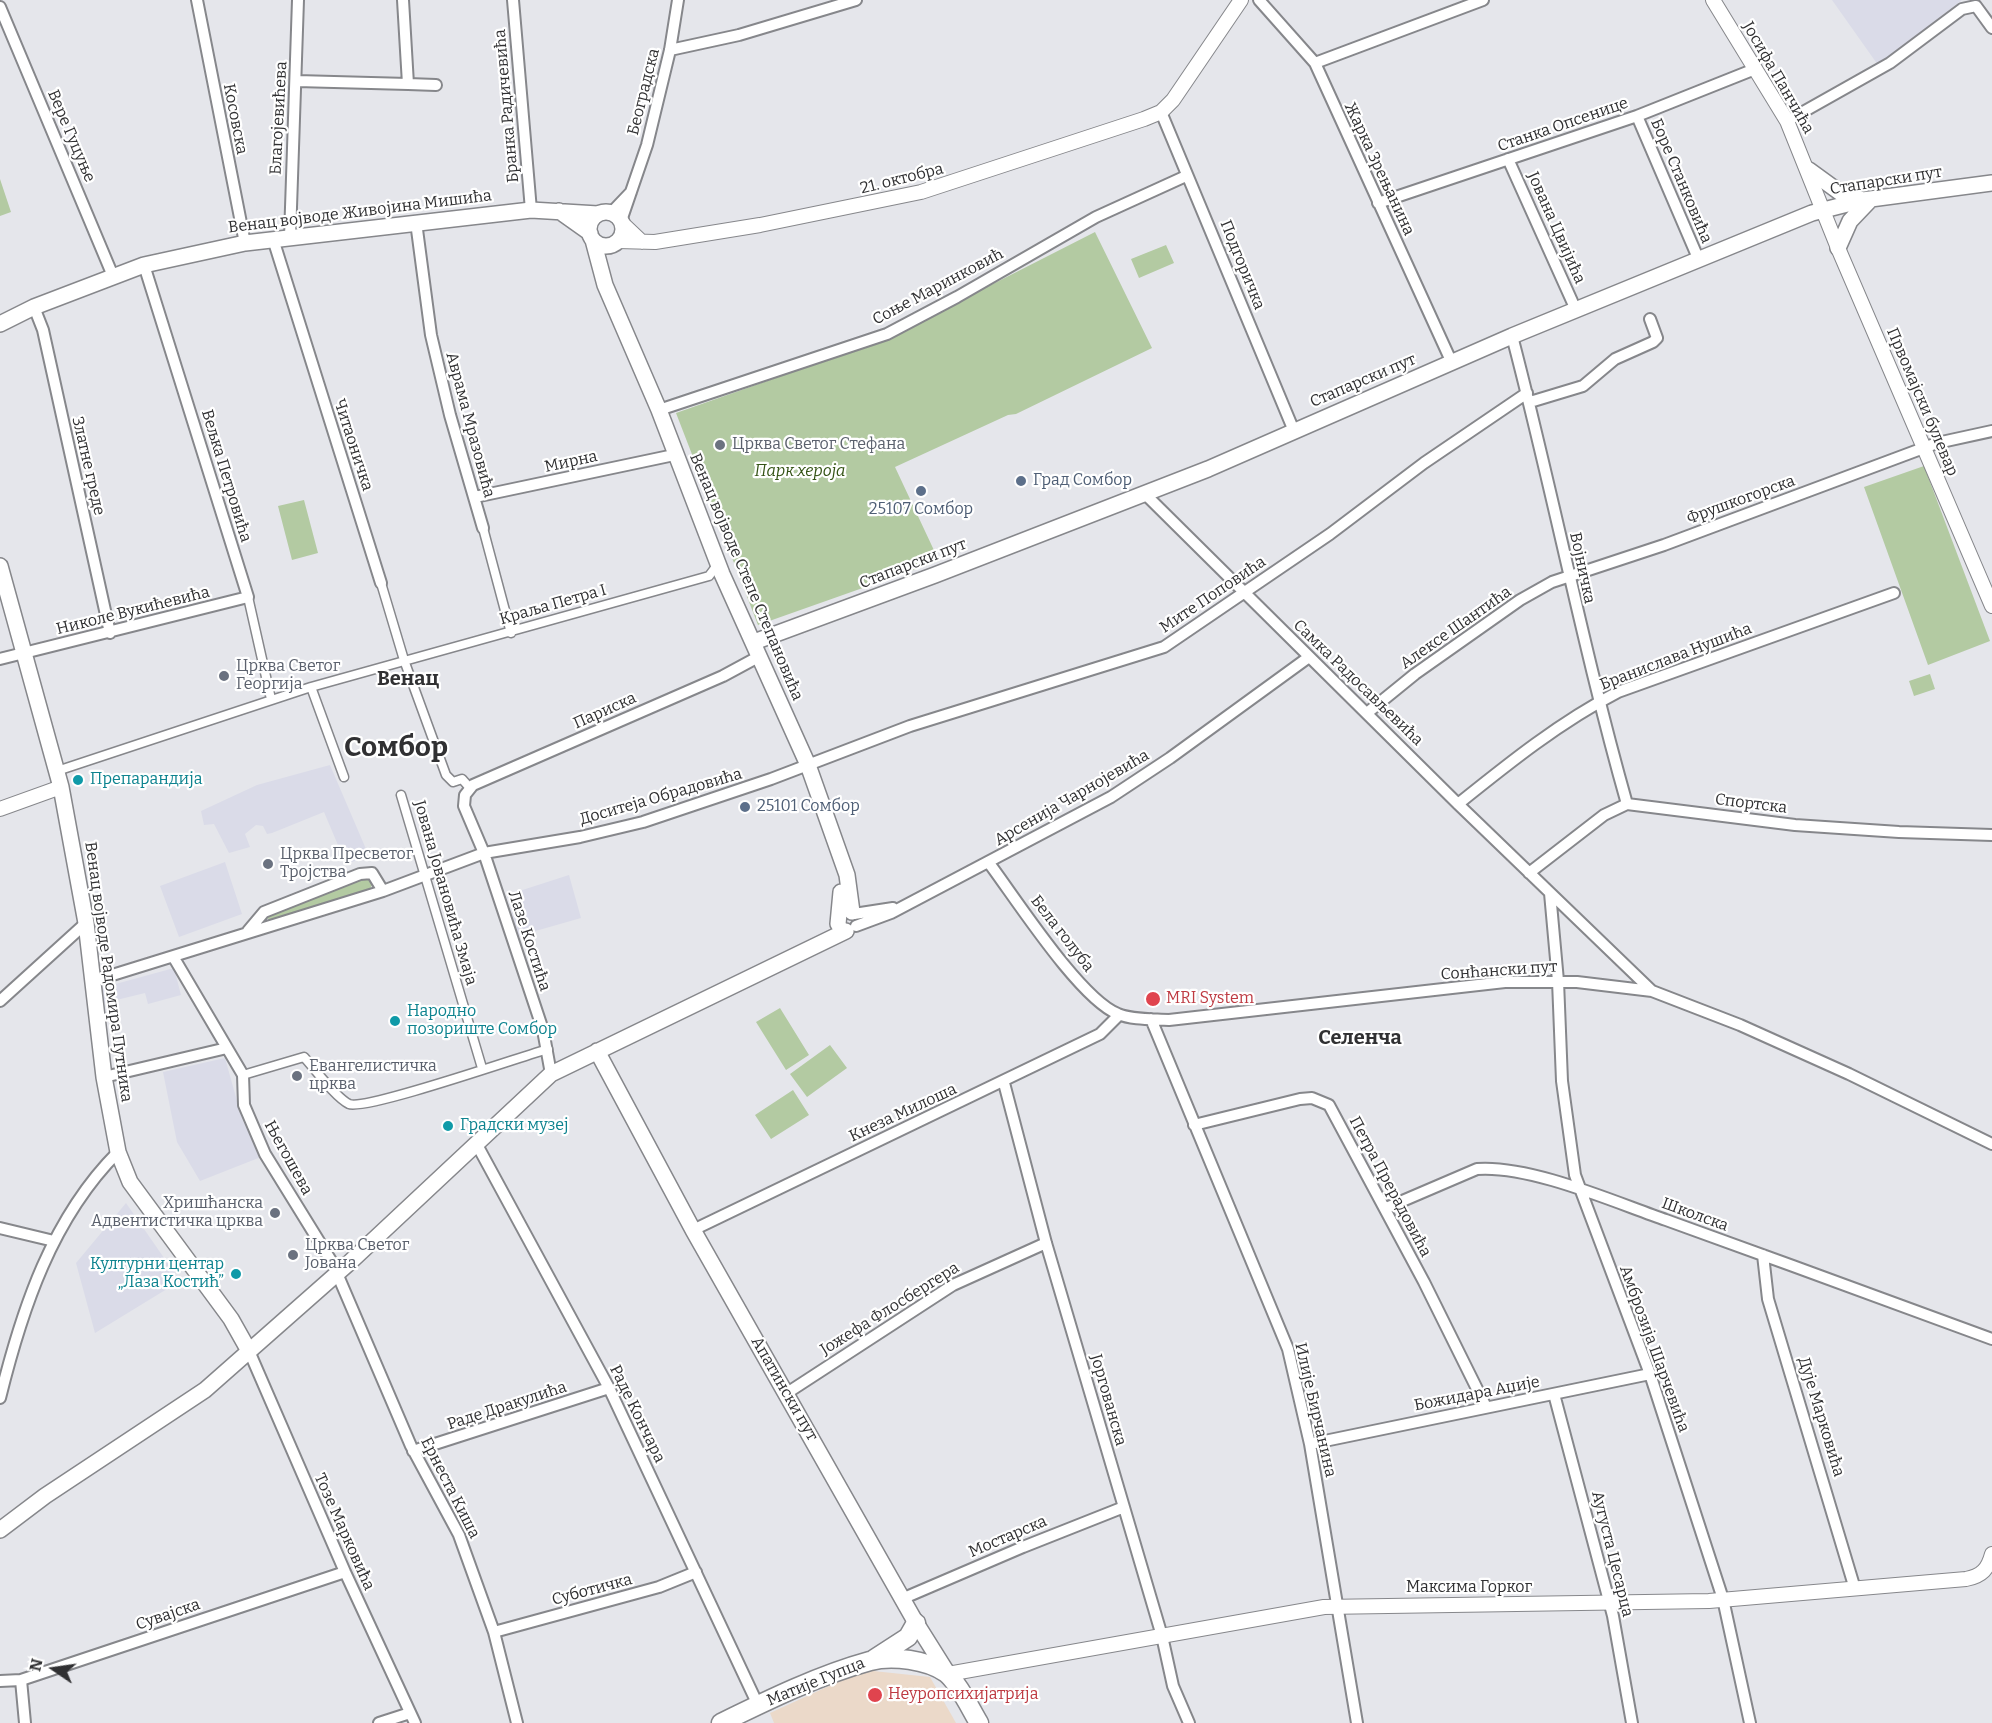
<!DOCTYPE html>
<meta charset="utf-8">
<style>
body{margin:0}
#map{position:relative;width:1992px;height:1723px;overflow:hidden;background:#e5e6eb;font-family:Bitter,serif}
canvas{display:block}
.north{position:absolute;left:24px;top:1639px;width:60px;height:60px;-webkit-text-stroke:4px #fff;paint-order:stroke;rotate:283deg;font-size:16px;font-weight:700;line-height:24px;text-align:center;color:#303032}
.north::after{content:'';display:block;margin:auto;width:21px;height:27px;background:#303032;clip-path:polygon(50% 0,100% 100%,50% 72%,0 100%)}
</style>
<div id="map">
<canvas width="1992" height="1723"></canvas>
<div class="north">N</div>
</div>
<script>
const context = document.querySelector('canvas').getContext('2d');
context.lineJoin = 'round';
function paint(path, color) {
  context.fillStyle = color;
  context.fill(path, 'evenodd');
}
function trace(path, color, width, dash) {
  context.strokeStyle = color;
  context.lineWidth = width;
  context.lineCap = dash ? 'butt' : 'round';
  context.setLineDash(dash || []);
  context.stroke(path);
}
function write(font, color, halo, rows, align = 'center') {
  context.font = font + ' Bitter,serif';
  context.lineWidth = 4.5;
  context.setLineDash([]);
  context.textBaseline = 'middle';
  context.strokeStyle = halo;
  context.fillStyle = color;
  for (const [text, x, y, turn = 0] of rows) {
    context.save();
    context.translate(x, y);
    context.rotate((+turn || 0) * Math.PI / 180);
    context.textAlign = isNaN(turn) ? turn : align;
    if (halo) context.strokeText(text, 0, 0);
    context.fillText(text, 0, 0);
    context.restore();
  }
}
const built = new Path2D(`
 M1832,0H1962L1878,65Z
 M330,765L369,856L346,864L324,812L272,833L267,834L263,826L256,825L245,834L250,847L229,853L214,824L204,825L201,811L257,785Z
 M225,862L242,914L179,937L160,886Z
 M569,875L581,918L518,936L507,895Z
 M174,968L181,995L148,1004L145,993L104,1003L101,988Z
 M225,1058L242,1119L261,1157L200,1181L177,1142L163,1072Z
 M126,1203L180,1281L95,1333L76,1263Z`);
const medical = new Path2D(`
 M864,1670L930,1677L956,1723H774L770,1713Z`);
const green = new Path2D(`
 M0,179L11,212L0,216Z
 M1095,232L1152,348L1016,414L1008,415L895,467L939,561L758,625L676,413L881,341Z
 M1166,245L1174,263L1139,278L1131,259Z
 M1924,466L1990,641L1928,665L1864,487Z
 M304,500L318,553L292,560L278,506Z
 M1930,674L1935,689L1914,696L1909,681Z
 M361,876L369,877L373,883L369,891L271,921L267,918L268,914Z
 M780,1008L809,1055L786,1070L756,1022Z
 M830,1045L847,1068L807,1097L790,1074Z
 M793,1090L809,1115L771,1139L755,1115Z`);
const pedestrian = new Path2D(`
 M483,528L511,633
 M381,583L404,660L446,775L453,782L462,779L470,788
 M248,597L271,699
 M311,687L344,777
 M57,771L311,687L709,576L718,564
 M401,795L482,1068
 M243,1075L304,1057C315,1069 335,1097 349,1104C365,1111 520,1057 548,1049`);
const minor = new Path2D(`
 M197,0L245,243
 M513,0L531,210
 M1259,0L1315,63L1452,363
 M0,7L113,276
 M670,50L739,35L856,0
 M1315,63L1483,0
 M297,81L408,84L403,0
 M408,84L436,85
 M1161,112L1294,431
 M1637,116L1698,258
 M1787,121L1890,63L1962,9L1976,6L1992,28
 M1508,159L1576,310
 M1378,203L1637,116L1755,69
 M611,213L631,192
 M621,221L647,145L670,50L678,0
 M416,222L431,335L450,415L483,528
 M290,237L298,0
 M273,239L381,583
 M34,307L43,330L110,633
 M1512,336C1553,492 1583,649 1627,804
 M1530,402L1583,386L1615,359L1653,342L1657,338L1650,319
 M659,410L887,334L957,297L1096,217L1186,176
 M1145,494L1458,804L1652,991
 M475,497L674,455
 M0,659L248,597L144,265
 M1367,713L1415,674L1520,600L1552,582L1664,545L1937,443L1992,431
 M1458,804C1509,763 1560,722 1618,692L1894,593
 M989,863C1016,899 1080,999 1118,1014C1132,1020 1153,1019 1169,1020L1505,982H1577L1652,991L1740,1025L1849,1074L1992,1144
 M1529,873L1604,815L1627,804L1795,825L1899,832L1992,835
 M1550,893L1558,981L1562,1081L1575,1175L1650,1374L1723,1599L1750,1723
 M854,914L893,908
 M856,926L891,913L1111,797L1170,758L1309,657
 M248,931L264,912L360,874L372,873L383,891
 M174,958L243,1075L244,1105L265,1154L333,1264L411,1446L459,1535L494,1632L517,1723
 M93,981L383,891L484,853L580,837L643,822L771,779L910,726L1164,647L1330,534L1424,463L1527,393
 M0,1001L86,923
 M1151,1019L1288,1349L1310,1444L1357,1723
 M551,1074L543,1030L484,853L464,806L465,795L473,785L723,676L760,656
 M104,1077L227,1048
 M1004,1083L1046,1243L1162,1636L1173,1686L1189,1723
 M1194,1125L1300,1099L1312,1098L1329,1105L1424,1282L1486,1407
 M476,1143L609,1388L758,1705
 M1386,1208L1477,1169C1531,1165 1614,1202 1666,1220C1775,1259 1883,1299 1992,1339
 M0,1228L54,1241
 M693,1230L1100,1034L1119,1015
 M1763,1255L1768,1299L1855,1589
 M249,1351L345,1572L415,1723
 M787,1393L953,1285L1046,1243
 M1554,1394L1613,1616L1632,1723
 M0,1398C22,1309 52,1218 118,1152
 M1310,1444L1650,1374
 M413,1451L609,1388
 M904,1598L1023,1547L1124,1507
 M494,1632L659,1587L696,1572
 M21,1680L25,1723
 M0,1681L21,1680L345,1572
 M379,1723L410,1713`);
const tertiary = new Path2D(`
 M1713,0L1787,121L1838,248L1992,606
 M622,223L642,242
 M618,241L655,242L760,225L921,192L1144,119L1161,112L1173,100L1241,0
 M0,809L61,787
 M948,1674L1324,1607L1709,1601L1966,1579C1982,1576 1988,1569 1992,1554`);
const secondary = new Path2D(`
 M1809,170L1842,194L1860,199
 M559,211L590,233
 M589 229a17 17 0 1 1 34 0a17 17 0 1 1-34 0Z
 M593,240L605,285L659,410L722,574L808,765L847,875L852,912
 M1838,248L1850,221L1871,199
 M0,324L34,307L144,265L245,243L531,210L598,214
 M0,566L61,787L86,923L104,1077L118,1152L130,1182L231,1319L249,1351
 M754,642L935,575L1208,469L1512,336L1812,213L1863,200L1992,183
 M838,924L841,892
 M597,1051L693,1230L916,1623L948,1674
 M0,1530L45,1496L205,1390L349,1263L551,1074L846,931`);
const primary = new Path2D(`
 M874,1659L908,1637L916,1623
 M721,1723C768,1700 819,1675 870,1661C892,1655 928,1660 946,1673C958,1682 971,1710 979,1723`);
const markers = [
 [720,445,6,"#6b7280"],
 [1021,481,6,"#5c6f8a"],
 [921,491,6,"#5c6f8a"],
 [224,676,6,"#6b7280"],
 [78,780,6,"#0f9aa8"],
 [745,807,6,"#5c6f8a"],
 [268,864,6,"#6b7280"],
 [1153,999,8,"#e0444e"],
 [395,1021,6,"#0f9aa8"],
 [297,1076,6,"#6b7280"],
 [448,1126,6,"#0f9aa8"],
 [275,1213,6,"#6b7280"],
 [293,1255,6,"#6b7280"],
 [236,1274,6,"#0f9aa8"],
 [875,1695,8,"#e0444e"]
];
const streetNames = [
 ["Јосифа Панчића",1778,78,60],
 ["Београдска",644,92,-76],
 ["Бранка Радичевића",507,106,-95],
 ["Благојевићева",279,118,-87],
 ["Косовска",235,119,79],
 ["Станка Опсенице",1563,125,-19],
 ["Вере Гуцуње",71,136,67],
 ["Жарка Зрењанина",1379,169,65],
 ["21. октобра",902,179,-14],
 ["Боре Станковића",1681,181,67],
 ["Стапарски пут",1886,181,-9],
 ["Венац војводе Живојина Мишића",360,212,-7],
 ["Јована Цвијића",1556,228,66],
 ["Подгоричка",1242,265,68],
 ["Соње Маринковић",938,287,-28],
 ["Стапарски пут",1363,381,-23],
 ["Првомајски булевар",1922,402,67],
 ["Аврама Мразовића",470,425,75],
 ["Читаоничка",353,445,72],
 ["Мирна",571,462,-12],
 ["Златне греде",88,466,77],
 ["Вељка Петровића",226,476,73],
 ["Фрушкогорска",1741,500,-20],
 ["Стапарски пут",913,564,-21],
 ["Војничка",1582,568,78],
 ["Венац војводе Степе Степановића",746,577,67],
 ["Мите Поповића",1213,595,-34],
 ["Краља Петра I",553,605,-16],
 ["Николе Вукићевића",133,611,-14],
 ["Алексе Шантића",1456,628,-35],
 ["Бранислава Нушића",1676,657,-21],
 ["Самка Радосављевића",1358,683,44],
 ["Париска",605,711,-24],
 ["Доситеја Обрадовића",661,797,-16],
 ["Арсенија Чарнојевића",1072,798,-30],
 ["Спортска",1751,804,7],
 ["Јована Јовановића Змаја",445,893,74],
 ["Бела голуба",1062,934,52],
 ["Лазе Костића",529,941,72],
 ["Сонћански пут",1499,971,-4],
 ["Венац војводе Радомира Путника",108,972,82],
 ["Кнеза Милоша",903,1113,-25],
 ["Његошева",288,1158,61],
 ["Петра Прерадовића",1390,1187,62],
 ["Школска",1695,1215,20],
 ["Јожефа Флосбергера",890,1309,-32],
 ["Амброзија Шарчевића",1654,1349,70],
 ["Апатински пут",784,1389,60],
 ["Божидара Аџије",1477,1394,-11],
 ["Јоргованска",1108,1400,74],
 ["Раде Дракулића",507,1406,-18],
 ["Илије Бирчанина",1315,1410,77],
 ["Раде Кончара",637,1414,64],
 ["Дује Марковића",1821,1417,73],
 ["Ернеста Киша",450,1488,63],
 ["Тозе Марковића",344,1532,66],
 ["Мостарска",1008,1537,-23],
 ["Аугуста Цесарца",1612,1554,76],
 ["Максима Горког",1469,1588],
 ["Суботичка",592,1590,-15],
 ["Сувајска",168,1615,-19],
 ["Матије Гупца",816,1682,-22]
];
const worshipNames = [
 ["Црква Светог Стефана",732,445],
 ["Црква Светог",236,667],
 ["Георгија",236,685],
 ["Црква Пресветог",280,855],
 ["Тројства",280,873],
 ["Евангелистичка",309,1067],
 ["црква",309,1085],
 ["Хришћанска",263,1204,"right"],
 ["Адвентистичка црква",263,1222,"right"],
 ["Црква Светог",305,1246],
 ["Јована",305,1264]
];
const parkNames = [
 ["Парк хероја",800,472]
];
const serviceNames = [
 ["Град Сомбор",1033,481],
 ["25107 Сомбор",921,510,"center"],
 ["25101 Сомбор",757,807]
];
const cultureNames = [
 ["Препарандија",90,780],
 ["Народно",407,1012],
 ["позориште Сомбор",407,1030],
 ["Градски музеј",460,1126],
 ["Културни центар",224,1265,"right"],
 ["„Лаза Костић”",224,1283,"right"]
];
const healthNames = [
 ["MRI System",1166,999],
 ["Неуропсихијатрија",888,1695]
];
const quarterNames = [
 ["Венац",408,679],
 ["Селенча",1360,1038]
];
const townNames = [
 ["Сомбор",396,748]
];
paint(built, '#dadbe8');
paint(medical, '#ebd9c9');
paint(green, '#b3caa2');
trace(pedestrian, '#86878b', 11);
trace(minor, '#86878b', 14);
trace(tertiary, '#86878b', 16);
trace(secondary, '#86878b', 18);
trace(primary, '#86878b', 21);
trace(pedestrian, '#fff', 8);
trace(minor, '#fff', 10);
trace(tertiary, '#fff', 14);
trace(secondary, '#fff', 15);
trace(primary, '#fff', 18);
for (const [x, y, r, color] of markers) {
  const dot = new Path2D();
  dot.arc(x, y, r, 0, 2 * Math.PI);
  context.fillStyle = color;
  context.fill(dot);
  trace(dot, '#fff', 2);
}
write('16px', '#303032', '#fff', streetNames);
write('16px', '#5b616d', '#fff', worshipNames, 'left');
write('italic 16px', '#345315', '#fff', parkNames);
write('16px', '#4e5e75', '#fff', serviceNames, 'left');
write('16px', '#0d838f', '#fff', cultureNames, 'left');
write('16px', '#be3a42', '#fff', healthNames, 'left');
write('bold 20px', '#303032', '#fff', quarterNames);
write('bold 28px', '#303032', '#fff', townNames);
</script>
